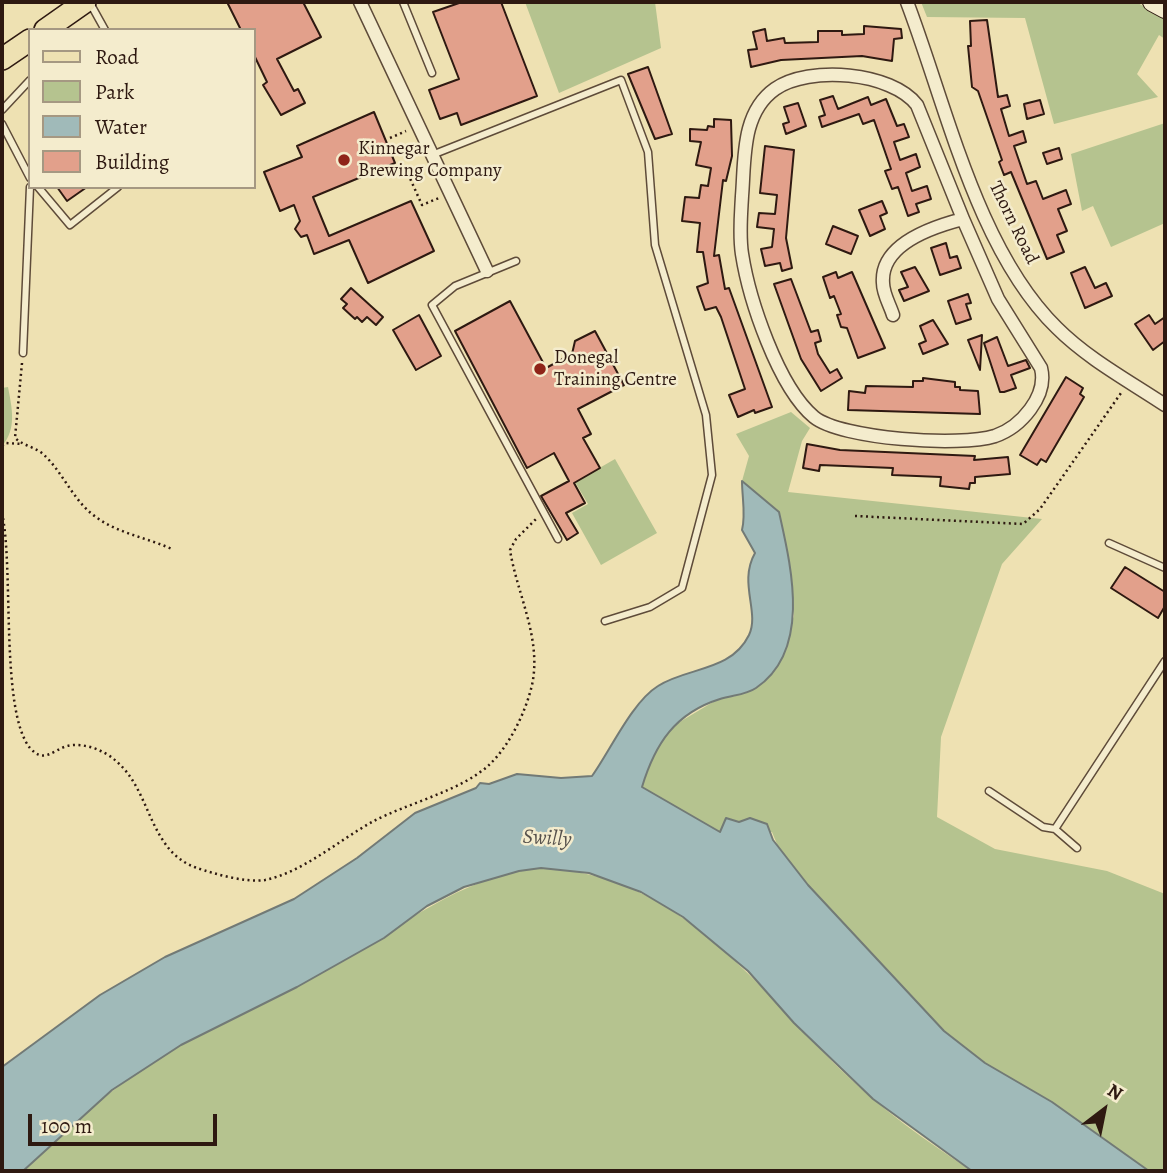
<!DOCTYPE html>
<style>
body{margin:0}
#map{position:relative;width:1167px;height:1173px;overflow:hidden;background:#eee1b2;font-family:Alegreya,serif}
canvas{display:block}
.frame{position:absolute;inset:0;border:4px solid #2e1911;pointer-events:none}
.legend{position:absolute;left:28px;top:28px;width:228px;height:161px;box-sizing:border-box;background:#f4eccd;border:2px solid #a59882;margin:0;padding:9px 12px;list-style:none;font-size:21px;color:#2e1911}
.legend li{display:flex;align-items:center;gap:14px;height:35px}
.legend b{width:35px;border:2px solid #a59882}
.north{position:absolute;left:1069px;top:1075px;width:70px;height:70px;-webkit-text-stroke:5px #f4eccd;paint-order:stroke;rotate:32deg;font-size:19px;font-weight:700;line-height:28px;text-align:center;color:#2e1911}
.north::after{content:'';display:block;margin:auto;width:24px;height:32px;background:#2e1911;clip-path:polygon(50% 0,100% 100%,50% 72%,0 100%)}
.scale{position:absolute;left:28px;top:1114px;width:189px;height:32px;box-sizing:border-box;border:4px solid #2e1911;border-top:0;padding-left:9px;font-size:21px;line-height:24px;white-space:nowrap;color:#2e1911;-webkit-text-stroke:5px #f4eccd;paint-order:stroke}
</style>
<div id="map">
<canvas width="1167" height="1173"></canvas>
<div class="frame"></div>
<ul class="legend">
<li><b style="height:9px;background:#eee1b2"></b>Road</li>
<li><b style="height:19px;background:#b5c38f"></b>Park</li>
<li><b style="height:19px;background:#a0bab9"></b>Water</li>
<li><b style="height:19px;background:#e2a08b"></b>Building</li>
</ul>
<div class="north">N</div>
<div class="scale">100 m</div>
</div>
<script>
const context = document.querySelector('canvas').getContext('2d');
context.lineJoin = 'round';
function paint(path, color) {
  context.fillStyle = color;
  context.fill(path, 'evenodd');
}
function trace(path, color, width, dash) {
  context.strokeStyle = color;
  context.lineWidth = width;
  context.lineCap = dash ? 'butt' : 'round';
  context.setLineDash(dash || []);
  context.stroke(path);
}
function write(font, color, halo, rows, align = 'center') {
  context.font = font + ' Alegreya,serif';
  context.lineWidth = 5;
  context.setLineDash([]);
  context.textBaseline = 'middle';
  context.strokeStyle = halo;
  context.fillStyle = color;
  for (const [text, x, y, turn = 0] of rows) {
    context.save();
    context.translate(x, y);
    context.rotate((+turn || 0) * Math.PI / 180);
    context.textAlign = isNaN(turn) ? turn : align;
    if (halo) context.strokeText(text, 0, 0);
    context.fillText(text, 0, 0);
    context.restore();
  }
}
const green = new Path2D(`
 M525,2H655L661,48L559,93Z
 M921,2H1136L1165,18V39L1159,35L1137,74L1158,97L1054,124L1025,18L927,17Z
 M1165,123V223L1111,247L1093,206L1082,211L1071,154Z
 M8,387C12,408 17,429 2,446V388Z
 M791,412L810,428L802,441L788,492L1042,519L1002,564L941,737L937,817L995,849L1107,871L1165,894V1171H1149L1052,1102L985,1063L944,1031L808,885L779,849L772,832L720,833L642,787L656,749L673,726L718,699L736,696L775,669L794,616L779,512L742,481L749,456L736,434Z
 M615,459L657,533L601,565L572,513L588,504L575,482Z
 M541,868C679,874 752,982 841,1070C881,1109 926,1141 972,1171H23C70,1123 122,1079 181,1045C230,1017 283,995 332,967C401,928 459,876 541,868Z`);
const water = new Path2D(`
 M742,481L779,512C791,566 812,650 756,688C746,695 732,695 720,699C675,713 655,744 642,787L720,832L726,818L739,822L750,818L767,824L773,840L808,885L944,1031L985,1063L1052,1102L1149,1171H972L873,1099L794,1023L748,971L683,917L641,892L589,873L541,868L519,871L464,887L427,906L384,938L297,987L181,1045L112,1090L23,1171H2V1067L100,995L165,957L294,899L357,858L415,813L476,788L480,783L489,784L517,774L561,778L592,776C610,751 632,702 658,686C687,667 731,672 749,635C760,612 738,583 755,553L742,530C746,515 742,497 742,481Z`);
const building = new Path2D(`
 M227,2H303L321,37L277,59L294,91L298,89L305,103L281,115L263,85L267,82L254,55V30H241Z
 M462,2H501L537,96L461,125L457,113L440,119L429,90L459,79L433,12Z
 M987,20L998,97L1007,95L1010,106L1001,109L1009,136L1023,131L1026,142L1014,146L1027,184L1036,181L1043,199L1066,190L1071,204L1058,209L1067,231L1057,235L1064,252L1047,259L1011,172L1004,175L999,162L1002,160L978,91L972,87L968,46H971L970,21Z
 M864,26L901,29L902,38L894,39L892,61L862,56L781,60L751,67L748,50L757,49L753,32L765,29L767,41L784,38L785,43L818,42V31H842V35L864,34Z
 M648,67L672,134L655,139L628,74Z
 M833,96L838,109L868,97L871,105L886,99L897,126L904,124L909,137L894,142L900,160L916,154L920,167L906,173L912,191L927,186L931,199L916,204L919,212L908,216L898,187L892,189L885,171L891,169L874,120L863,124L859,114L822,127L819,117L825,115L820,100Z
 M1040,100L1044,114L1027,119L1024,104Z
 M798,103L806,126L786,134L783,124L789,122L784,107Z
 M374,112L395,163L313,197L329,236L411,201L434,251L368,283L349,240L314,254L307,235L301,237L295,229L300,221L294,205L280,211L264,172L302,157L297,146Z
 M714,119L731,120L732,156L726,181L723,180L714,256L719,255L725,289L729,288L772,407L755,413L754,410L738,417L729,395L745,389L721,317L716,307L705,310L697,287L708,283L703,252H697L700,223L682,221L685,197L699,198L701,185L708,186L711,168L696,165L701,142L690,141V129L707,130L708,126L714,127Z
 M765,146L794,150L786,238L792,268L782,271L780,263L765,266L761,249L772,247L774,229L757,227L759,213L775,214L777,195L760,193Z
 M1059,148L1062,159L1047,164L1043,153Z
 M57,187H87L67,201Z
 M882,201L887,213L880,216L885,229L870,236L859,210Z
 M833,226L858,236L851,254L826,244Z
 M946,243L950,258L957,256L961,268L940,275L931,248Z
 M915,267L929,291L904,301L899,290L908,287L901,272Z
 M1085,267L1095,288L1106,283L1112,296L1085,308L1071,273Z
 M836,272L838,278L852,272L885,348L858,358L847,328L841,327L837,315L841,314L834,296L830,298L823,277Z
 M791,279L811,332L818,330L821,341L815,343L818,354L830,373L837,369L842,378L821,391L801,359L774,284Z
 M351,288L383,317L376,325L367,317L362,322L357,317L355,319L343,308L347,304L341,299Z
 M968,294L971,303L966,304L971,319L956,324L948,301Z
 M510,301L546,368L572,354L575,341L595,331L624,385L578,409L591,434L583,438L600,468L574,483L585,503L566,513L578,533L567,540L541,496L569,481L554,453L527,468L455,331Z
 M419,315L441,356L416,370L393,330Z
 M1149,315L1155,324L1165,317V341L1153,350L1135,324Z
 M933,320L948,344L923,354L919,344L926,341L920,326Z
 M982,335L980,370L968,340Z
 M997,337L1008,366L1026,360L1030,368L1011,375L1016,388L1004,392H1000L984,343Z
 M1066,377L1083,388L1080,394L1084,397L1046,462L1041,459L1037,465L1020,455Z
 M923,378L955,382V387H960V390L978,391L980,414L848,410L849,391L865,393L866,386L913,387V381H923Z
 M807,444L840,450L975,456L974,460L1008,457L1010,474L975,477V483H970L969,489L940,486L941,477L892,475L893,468L820,465L819,471L803,468Z
 M1125,567L1165,592V606L1158,618L1111,588Z`);
const path = new Path2D(`
 M390,138L406,131
 M408,174L422,205L439,198
 M22,363L15,438C24,446 35,447 43,454C62,471 72,498 92,514C115,533 145,537 172,549
 M2,446L6,443L22,444
 M2,513C14,568 0,711 30,748C44,764 53,750 67,746C83,742 104,750 116,761C152,791 148,851 197,868C215,874 246,883 265,880C303,872 338,841 372,822C407,803 462,791 490,764C510,745 526,711 532,685C542,639 517,594 510,550L516,539L536,519
 M855,516L1023,524L1040,509L1121,393`);
const lane = new Path2D(`
 M403,2L432,73
 M90,3L105,30
 M2,110L30,80
 M2,124L30,178
 M432,155L621,80L648,152L655,245L706,415L712,475L682,588L650,607L605,621
 M38,187L70,225L118,187
 M516,261L455,286L432,305L558,539
 M23,353L30,187
 M1109,543L1165,568
 M989,791L1043,827L1055,829L1077,848
 M1055,829L1165,661`);
const street = new Path2D(`
 M360,2L487,271
 M907,2C946,104 977,250 1057,328C1088,359 1129,381 1165,405
 M893,315C890,305 883,294 883,283C880,244 932,227 963,219L917,105C892,72 809,65 775,89C741,113 745,160 742,196C741,215 739,235 742,254C749,299 778,387 814,417C841,439 960,447 995,436C1021,427 1048,396 1041,368L998,299L963,219`);
const secondary = new Path2D(`
 M1152,2L1165,9`);
const primary = new Path2D(`
 M45,30L85,2
 M2,59L30,40`);
const markers = [
 [344,160,7,"#8f2418"],
 [540,369,7,"#8f2418"]
];
const poiNames = [
 ["Kinnegar",358,149],
 ["Brewing Company",358,171],
 ["Donegal",554,358],
 ["Training Centre",554,380]
];
const streetNames = [
 ["Thorn Road",1013,223,64]
];
const waterNames = [
 ["Swilly",547,839,4]
];
paint(green, '#b5c38f');
paint(water, '#a0bab9');
trace(water, '#727a76', 2);
paint(building, '#e2a08b');
trace(building, '#2e1911', 2);
trace(lane, '#5e4b39', 9);
trace(street, '#5e4b39', 15);
trace(secondary, '#2e1911', 20);
trace(primary, '#2e1911', 24);
trace(path, '#2e1911', 2.5, [2, 3.5]);
trace(lane, '#f4eccd', 6);
trace(street, '#f4eccd', 12);
trace(secondary, '#f4eccd', 18);
trace(primary, '#eee1b2', 21);
for (const [x, y, r, color] of markers) {
  const dot = new Path2D();
  dot.arc(x, y, r, 0, 2 * Math.PI);
  context.fillStyle = color;
  context.fill(dot);
  trace(dot, '#f4eccd', 2.5);
}
write('19px', '#2e1911', '#f4eccd', poiNames, 'left');
write('19px', '#2e1911', '#f4eccd', streetNames);
write('italic 21px', '#56514c', '#f4eccd', waterNames);
</script>
